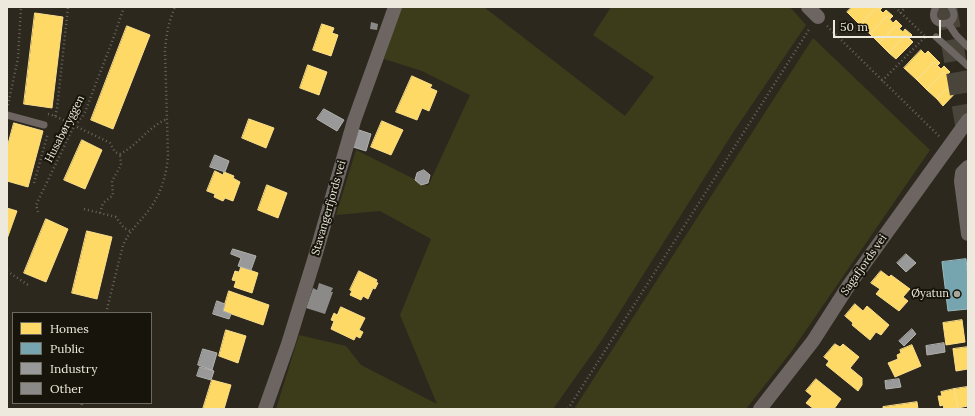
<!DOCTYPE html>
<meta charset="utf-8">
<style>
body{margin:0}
#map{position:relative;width:975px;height:416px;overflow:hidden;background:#2c281e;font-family:Lora,serif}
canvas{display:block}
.frame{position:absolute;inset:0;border:8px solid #edeadd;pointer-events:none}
.legend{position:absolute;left:12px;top:312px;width:140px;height:92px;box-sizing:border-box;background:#17140c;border:1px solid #6d6a60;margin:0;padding:5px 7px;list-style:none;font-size:12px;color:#edeadd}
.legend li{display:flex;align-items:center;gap:8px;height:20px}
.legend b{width:20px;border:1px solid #6d6a60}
.scale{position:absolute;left:833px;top:20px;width:108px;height:18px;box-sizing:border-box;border:2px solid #edeadd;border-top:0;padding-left:5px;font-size:12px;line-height:14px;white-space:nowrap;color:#edeadd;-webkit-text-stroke:3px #17140c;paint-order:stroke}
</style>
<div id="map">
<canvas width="975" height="416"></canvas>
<div class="frame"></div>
<ul class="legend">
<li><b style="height:11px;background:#ffd966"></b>Homes</li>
<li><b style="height:11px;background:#76a5af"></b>Public</li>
<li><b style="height:11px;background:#999"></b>Industry</li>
<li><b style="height:11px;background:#8c8989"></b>Other</li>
</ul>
<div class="scale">50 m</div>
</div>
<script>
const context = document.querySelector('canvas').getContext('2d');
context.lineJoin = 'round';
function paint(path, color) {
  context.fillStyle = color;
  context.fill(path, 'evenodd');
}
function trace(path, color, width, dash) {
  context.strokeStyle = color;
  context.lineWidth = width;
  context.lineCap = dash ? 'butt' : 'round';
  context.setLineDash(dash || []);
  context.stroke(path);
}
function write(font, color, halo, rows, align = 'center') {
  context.font = font + ' Lora,serif';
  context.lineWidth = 4;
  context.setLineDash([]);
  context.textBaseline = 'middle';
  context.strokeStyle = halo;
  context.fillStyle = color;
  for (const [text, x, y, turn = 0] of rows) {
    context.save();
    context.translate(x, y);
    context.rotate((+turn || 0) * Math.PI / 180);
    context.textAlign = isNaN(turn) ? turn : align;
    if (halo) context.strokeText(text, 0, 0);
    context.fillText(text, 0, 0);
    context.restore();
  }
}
const green = new Path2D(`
 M401,7H484L625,116L654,77L593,35L611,7H790L806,25L734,131L602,340L553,409H276L299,335L346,346L361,365L437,404L400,315L431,239L380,211L336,215L356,150L428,186L470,95L422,71L384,59Z
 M813,38L930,150L791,352L746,409H574Z`);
const homes = new Path2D(`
 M852,7H883L880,10L877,7L860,25L847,12Z
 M877,7L883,13L886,10L893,16L890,19L887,16L870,34L860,25Z
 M35,13L63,17L52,108L24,104Z
 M887,16L893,23L896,20L902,26L899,29L896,26L879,43L870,34Z
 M322,24L334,28L332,33L338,35L331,56L313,50Z
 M127,26L150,35L113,129L91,120Z
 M896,26L903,32L905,29L912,35L909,38L906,35L889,53L879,43Z
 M906,35L913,42L896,59L889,53Z
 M921,50L925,54L928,51L940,63L937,66L934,62L917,80L904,68Z
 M934,62L941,69L944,66L950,72L947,75L944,72L927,90L917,80Z
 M308,65L327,72L319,95L300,88Z
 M944,72L950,78L953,76L959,82L957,84L953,82L937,99L927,90Z
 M412,76L432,85L430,88L437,91L429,111L422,108L417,120L396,112Z
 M953,82L960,88L943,106L937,99Z
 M249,119L274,128L266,148L242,138Z
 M382,121L403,130L391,155L371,147Z
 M14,123L43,131L28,187L7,181V148Z
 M82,140L102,150L85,189L64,180Z
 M215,171L223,175L224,172L234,176L233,178L240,182L233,201L225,198L223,201L214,197L215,194L207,191Z
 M267,185L287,193L278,218L258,210Z
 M7,208L17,211L7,239Z
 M46,219L68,229L46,282L24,273Z
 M87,231L112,237L97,299L72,293Z
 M241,267L258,273L252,293L234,287L236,281L232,280L235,271L239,272Z
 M359,271L377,280L376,282L378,283L375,289L373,288L368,299L363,296L361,300L350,295L352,291L350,290Z
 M881,271L889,277L891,275L910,289L903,297L908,301L899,311L876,294L880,289L871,283Z
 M229,291L269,305L263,325L223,311Z
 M855,304L863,311L867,306L889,325L881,335L876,332L870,340L852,325L853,323L845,316Z
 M341,307L365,318L359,330L363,332L360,338L356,336L354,340L331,329L334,321L331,320L334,313L337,315Z
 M962,320L965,342L946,345L943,323Z
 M226,330L246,336L238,363L219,356Z
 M835,344L840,347L843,344L859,357L850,368L862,378V385L858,391L826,365L829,361L824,357Z
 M912,345L921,366L895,377L888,363L898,359L897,355L901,353L900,350Z
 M968,347V369L956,371L953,349Z
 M816,379L841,399L834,409H814L806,403L812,396L806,391Z
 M212,380L231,385L224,409H203Z
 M967,387L968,406L958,408L954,389Z
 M954,389L958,408L944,409L943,405L940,406L938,396H942L941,392Z
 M917,402L918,409H883V407Z`);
const public = new Path2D(`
 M966,259L968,278V309L948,311L942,262Z`);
const industry = new Path2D(`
 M324,109L344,120L337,131L317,119Z
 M359,130L371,134L366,151L353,147Z
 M215,155L229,161L225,172L210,167Z
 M424,170L430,175L428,183L421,185L415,180L417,173Z
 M233,249L256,256L251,270L238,266L241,258L231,254Z
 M906,254L916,263L906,272L897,263Z
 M217,301L225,304L223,311L231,314L229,319L213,314Z
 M912,329L916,334L904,346L899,341Z
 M944,343L945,352L927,355L926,346Z
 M203,349L217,353L212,370L198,365Z
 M200,367L214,371L211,380L197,376Z
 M899,379L901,387L886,389L885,381Z`);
const building = new Path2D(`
 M371,22L378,24L377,30L370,29Z
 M319,283L333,288L331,292H333L325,314L306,308L313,288L317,290Z`);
const highwayTunnel = new Path2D(`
 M946,7L968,136`);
const path = new Path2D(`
 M895,7L926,37
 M900,13L906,7
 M827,26L939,136
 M882,81L926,36
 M8,105L18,58L21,7
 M48,114L55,116L110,143L115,152L120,154C138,145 148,127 167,119
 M55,116L57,109L68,7
 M34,183L48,133
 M84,209L116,217L124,228L130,231
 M38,212L36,205L74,126L82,117L85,112L113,39L124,7
 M100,213L103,203L113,195L112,181L121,165L120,154
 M7,271L28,285
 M106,313L123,245C130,230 139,223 149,210C161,194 166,176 168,157L165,51C166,35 169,21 175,7
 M81,409L82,403
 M568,409L810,28`);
const lane = new Path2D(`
 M936,7C923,30 965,28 951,7
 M948,23L956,35L968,47
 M936,37L968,66
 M7,115L44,125`);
const street = new Path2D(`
 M808,7L818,17
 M968,167L962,173L961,181L968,234
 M265,409L288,344L314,260L354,121L395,7
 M760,409L813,341L849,285L968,120`);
const markers = [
 [957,294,4,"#a9a69a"]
];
const streetNames = [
 ["Husabøryggen",65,129,-63],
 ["Stavangerfjords vei",329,208,-74],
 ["Sagafjords vei",864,265,-55]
];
const poiNames = [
 ["Øyatun",949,294]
];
paint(green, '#3c3c1b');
paint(homes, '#ffd966');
trace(homes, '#fade8a', 1);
paint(public, '#76a5af');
trace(public, '#9ababd', 1);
paint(industry, '#999');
trace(industry, '#b2b1ad', 1);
paint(building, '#8c8989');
trace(highwayTunnel, '#49453b', 22, [22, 11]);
trace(path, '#6a645f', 2.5, [1, 3]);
trace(lane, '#6d6562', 7);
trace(street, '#6d6562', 14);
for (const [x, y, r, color] of markers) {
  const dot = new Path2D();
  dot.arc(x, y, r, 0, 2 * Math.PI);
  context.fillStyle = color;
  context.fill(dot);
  trace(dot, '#17140c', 1.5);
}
write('11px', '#edeadd', '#17140c', streetNames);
write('11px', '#edeadd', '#17140c', poiNames, 'right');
</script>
